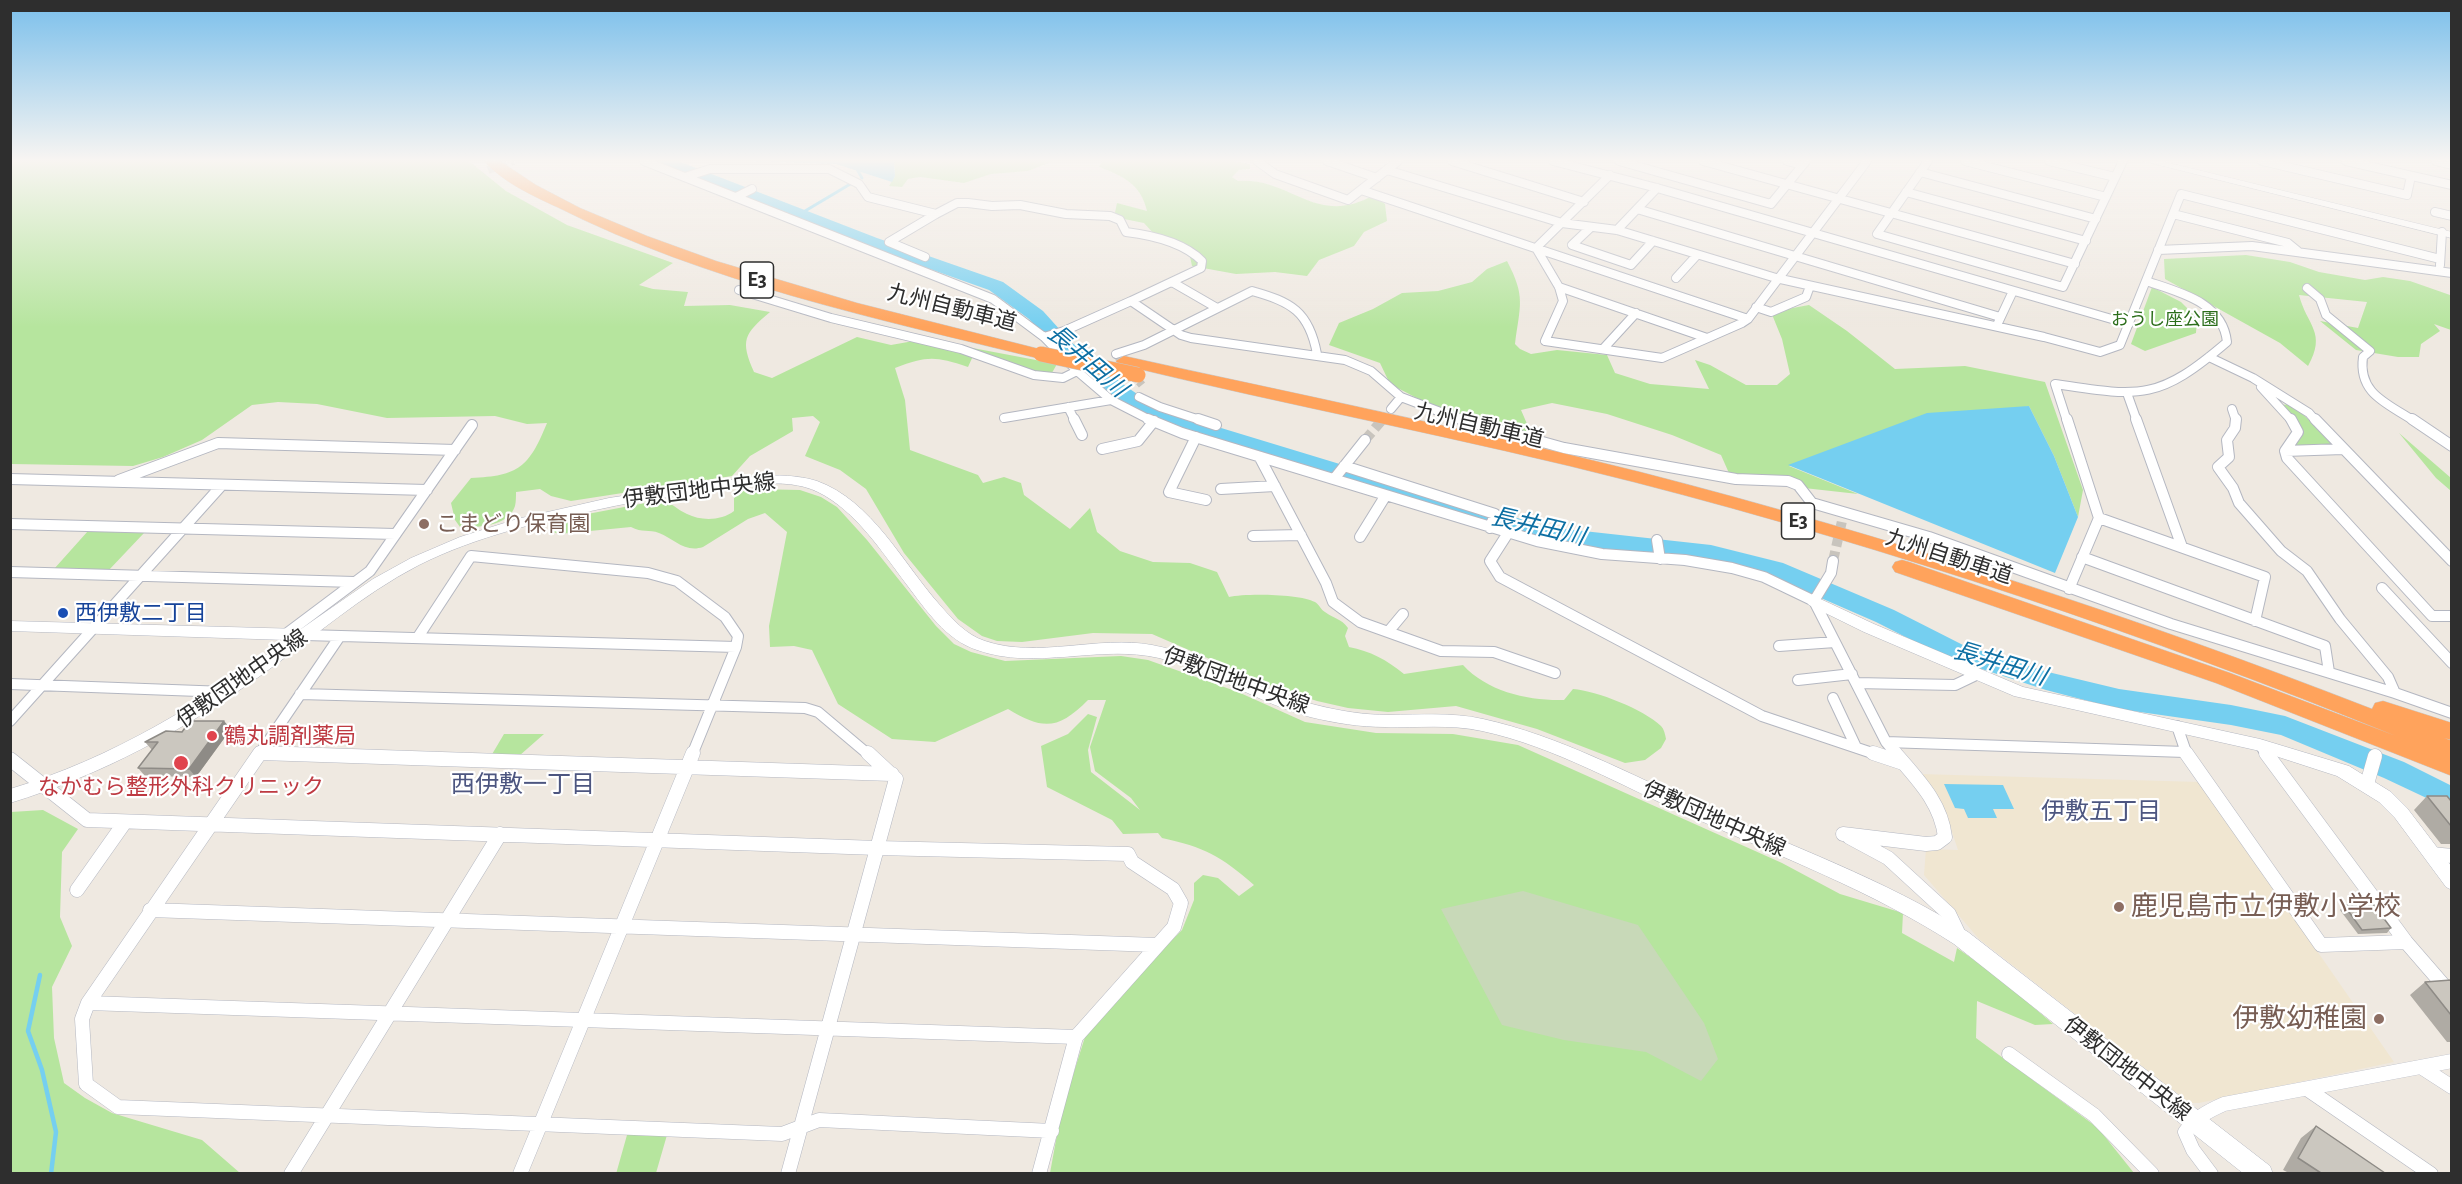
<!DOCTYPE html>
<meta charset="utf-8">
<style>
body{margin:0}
#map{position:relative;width:2462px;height:1184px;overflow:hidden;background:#efe9e1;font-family:"Alegreya Sans",sans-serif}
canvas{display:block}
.frame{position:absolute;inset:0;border:12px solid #2e2e2e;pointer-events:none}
</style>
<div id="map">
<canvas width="2462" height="1184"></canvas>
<div class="frame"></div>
</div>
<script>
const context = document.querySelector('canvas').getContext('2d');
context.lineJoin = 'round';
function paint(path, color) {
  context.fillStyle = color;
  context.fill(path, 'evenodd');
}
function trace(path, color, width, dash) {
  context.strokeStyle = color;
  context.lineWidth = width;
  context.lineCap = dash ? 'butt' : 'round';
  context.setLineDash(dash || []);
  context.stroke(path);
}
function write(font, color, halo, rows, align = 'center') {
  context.font = font + ' "Alegreya Sans","Noto Sans JP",sans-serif';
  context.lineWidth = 4.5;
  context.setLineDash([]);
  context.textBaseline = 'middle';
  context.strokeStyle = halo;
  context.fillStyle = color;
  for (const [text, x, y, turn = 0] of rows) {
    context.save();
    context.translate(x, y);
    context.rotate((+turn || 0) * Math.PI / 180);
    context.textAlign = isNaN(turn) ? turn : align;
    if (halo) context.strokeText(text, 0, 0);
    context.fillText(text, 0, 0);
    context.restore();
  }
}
const education = new Path2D(`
 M1919,774L2200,782L2394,1062L2199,1103H2189L1979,939L1924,875L1926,849L1958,850L1948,820Z`);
const green = new Path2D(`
 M10,161H469L506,191L567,225L673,263L639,285L653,289L688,292L684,306L730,305L770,312C744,334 740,340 754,372L772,378L857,337L891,345L925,339L1057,364L1049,378L973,356L968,367C934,356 928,356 895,368L905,400L910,450L978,475L983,483L1004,477L1021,483L1024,495L1070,529L1090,508L1097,532L1120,551L1153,562L1190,563L1217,572L1229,597C1246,593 1300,594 1315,602C1319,604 1321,610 1325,612C1334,619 1341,618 1348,628L1345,636L1349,647C1370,651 1387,660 1404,674L1463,665C1488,692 1529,701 1564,700L1573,689C1597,691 1643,709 1661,726C1664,729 1665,734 1666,739L1661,748L1645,760L1625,763L1537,729L1456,706L1388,712L1348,708L1317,701L1274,687L1152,634L1093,633L1022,642L997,641L982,636L958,619L904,553L866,489L840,470L805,456L820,422L813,416L792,418L793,431L750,456L732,476L571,501L551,496L540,489L516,492C516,496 516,502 515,506C509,526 477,528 460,527L455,520L451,503L471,478C519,476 529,467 547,423L527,424L495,416L387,418L317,404L278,402L252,405L202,440L163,457L133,466L11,464Z
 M894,161H1054L1028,171L991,174L964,183L920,177L908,179L902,187L889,186L895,176Z
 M1102,161H1235L1250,164V169L1239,170L1232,177L1238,181C1292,177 1315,228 1374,195L1385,204L1387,221L1364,232L1354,246L1319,260L1307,276L1275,272L1236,274L1192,266L1189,252L1155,235L1144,223L1114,217L1117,203L1147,211C1141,184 1123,176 1099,167Z
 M2246,255L2290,262L2319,272L2365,280L2383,277L2410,281L2450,295L2451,330L2434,324L2440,331L2421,344L2419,357H2398L2356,350L2320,321L2358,328L2367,302L2299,295C2307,326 2327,332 2308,366L2280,343L2165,279L2164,259Z
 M1507,261C1526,297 1520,305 1515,344L1520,349L1531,354L1557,350L1607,355L1615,373L1650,384L1709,389L1695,360L1710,365L1746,385H1777L1790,374L1782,339L1771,312L1809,305L1847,331L1895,369L1965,366L2045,382L2083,490L2078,517L2054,456L2029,406L1789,466L1858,494L1732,480L1721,455L1672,435L1607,414L1552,403L1521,410L1534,440L1432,406L1390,384L1380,363L1329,345L1339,323L1373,309L1402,293L1438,291L1472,282L1487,269Z
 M2152,287L2181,302L2197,318L2196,333L2145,351L2131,344Z
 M2292,404L2333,443L2331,446H2290L2300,432L2281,405Z
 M2399,433L2451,478V491L2436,478Z
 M752,489L800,490L821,497L837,507L867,540L936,626L954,644L971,652L1005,661L1121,656L1148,660L1238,692L1305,722L1376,733L1453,734L1518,745L1782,863L1840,894L1903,913L1902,933L1954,962L1957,948L1997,976L2053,1024L2035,1025L1977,1001L1976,1038L2098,1128L2134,1173H1050L1061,1113L1085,1037L1125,987L1182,930L1194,900V883L1203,875L1218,878L1239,896L1254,885C1221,856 1204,847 1162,838L1158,833L1123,834L1112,820L1047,787L1041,746L1068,734L1088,714L1097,717L1088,750L1091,772L1140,810L1131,798L1095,771L1090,747L1106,700H1088C1059,729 1044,731 1008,709L935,742L892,739L838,704L812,650L794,646L770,647L769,626L787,532L765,513L748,519L703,547C685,553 674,539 659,533C649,529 642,533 631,527L559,534L550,531L549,526L556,520L661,500C673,503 676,509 687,514C701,521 721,521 734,511V498L739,492Z
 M88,531L144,533L108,571L54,569Z
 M504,734H544L519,756H491Z
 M43,810L78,829L62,852L60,917L72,946L52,987L54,1038L64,1083L85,1098L112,1113L202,1140L240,1173H11V812Z
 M627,1135H667L656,1173L616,1174Z`);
const cemetery = new Path2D(`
 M1523,891L1638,925L1704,1023L1718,1059L1701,1081L1646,1052L1564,1040L1502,1025L1441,909Z`);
const water = new Path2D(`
 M749,161H894L895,176L892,182L836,164Z
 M2029,406L2054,456L2078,517L2055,573L1788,465L1927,413Z
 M1944,784L2003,785L2014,809H1993L1997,818H1968L1964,809L1955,808Z`);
const streamFar1 = new Path2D(`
 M852,161L862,178
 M800,214L852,183`);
const stream = new Path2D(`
 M40,975L28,1031L42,1070L56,1132L51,1174`);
const river = new Path2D(`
 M655,161H678L877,238L1003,282L1043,311L1071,342L1127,387L1153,405L1208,424L1547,527L1711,545L1783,563L1894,610L1963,645L2048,672L2119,689L2231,705L2285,716L2404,762L2452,786V810L2384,778L2281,735L2231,725L2119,709L2046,690L1945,657L1876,622L1768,575L1711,561L1591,549L1546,542L1194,434L1139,413L1113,395L1057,350L1029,319L989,290L865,246L657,164Z`);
const streetTunnelFar1 = new Path2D(`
 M488,170L514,161
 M1116,354L1142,385
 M1381,421L1387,414`);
const streetTunnel = new Path2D(`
 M1365,440L1383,419
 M1833,561L1844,512`);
const streetFar2 = new Path2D(`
 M644,161L993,299L1044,337L1077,371L1111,400L1152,421
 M1257,161L1275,174L1348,200L1398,161
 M1327,161L1377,178
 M1452,161L1584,202
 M1553,161L1657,188L2129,324
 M1619,161L1771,204L1806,161
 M1703,161L2075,264
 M1787,161L1802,165
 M1928,161L1877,234L2063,287L2123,161
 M1965,161L2106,197
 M2049,161L2115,177
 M2262,161L2407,195L2411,176
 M2346,161L2452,185
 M2436,161L2452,165
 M1387,170L1562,223L1617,230L1776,278L2044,337L2100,352L2120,345L2181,194L2440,259
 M1920,172L2096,219
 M1610,175L1536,248L1559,287L1563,301L1545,341L1662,358L1742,323L1748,319L1867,161
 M685,177L710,169H829L859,184L868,197L936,214L957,203H968L992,206L1020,205L1066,214L1110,216L1120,220L1126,232C1151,235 1183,242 1202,261L1201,268L1131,301
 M1361,190L1748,319
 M1906,192L2086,241
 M736,197L752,189
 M1637,209L2000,317
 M2435,212L2452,216
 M2173,214L2288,243L2299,252
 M1591,227L1572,245L1631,265L1653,241
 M1617,230L1657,188
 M2158,250L2252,246L2452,273
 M925,257L889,242L936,214
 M2440,265L2442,232
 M1676,278L1697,255
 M1172,282L1217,308
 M1559,287L1707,338
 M2307,288L2320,299L2326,315L2370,351L2363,357C2358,394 2387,403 2414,421
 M739,290L831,318L961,349L1034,375L1063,378L1077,371
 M1756,307L1771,312L1806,297L1810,286
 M1998,323L2013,291
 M1044,337L1064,331L1131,301L1181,335L1191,338L1345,360L1371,371L1401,397L1464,421
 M1603,349L1636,313
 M1116,354L1144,345L1252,291C1291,302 1309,311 1317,354
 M2209,357L2253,378L2309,413L2316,421
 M2261,387L2292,421
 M2127,393L2137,421
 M1139,397L1160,407L1203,421
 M1068,407L1075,421
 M1391,409L1401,397
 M2232,409L2236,421
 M1004,418L1111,400
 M2067,421L2055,384C2141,397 2158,401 2227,342C2223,302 2179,292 2146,281`);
const streetFar1 = new Path2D(`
 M1074,419L1082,435
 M1148,419L1182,433L1537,541L1602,554L1685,560L1732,568L1764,577L1814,601L1886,742L1897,755
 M1198,419L1216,425
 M1460,419L1564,448L1736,479L1788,481L1798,485L1812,503L1929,537L2171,624L2395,693L2452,713
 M2067,419L2099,518L2069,589
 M2136,419L2182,547
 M2236,419L2235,428L2227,440L2229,457L2218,467L2233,488L2239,503L2281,551L2307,571L2340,619L2388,677L2395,693
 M2315,419L2452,561
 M2412,419L2452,446
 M1196,437L1169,492L1206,500
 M1102,449L1138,441L1154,421
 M2343,449L2285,451L2287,458L2432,616H2452
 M2285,451L2298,432L2291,419
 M1260,458L1326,583L1333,602L1360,622L1441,651L1494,652L1555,673
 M1344,466L1495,514L1490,528
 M10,479L427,490
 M1334,479L1365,440
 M119,480L218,443L455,450
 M1221,489L1275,486
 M2099,518L2265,577L2255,621
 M10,524L395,534
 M1508,533L1490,561L1500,577L1762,716L1878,755
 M1253,536L1301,535
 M1360,537L1386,495
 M1657,540L1660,559
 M2082,557L2325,646L2329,672
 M10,572L354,582
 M2382,588L2452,663
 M1814,601L1831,573L1833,561
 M1388,632L1403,614
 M286,634L370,571L472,425
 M305,635L736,647L692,755
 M418,637L471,556L648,573L677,581L725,617L738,636L736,647
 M1779,646L1835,642
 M1798,680L1852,674
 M1856,683L1955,685L1978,674
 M10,684L226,692
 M300,694L805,708L818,712L869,755
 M1833,698L1856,747
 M10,721L222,485
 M2177,726L2187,755
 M1886,742L2185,752
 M2260,745L2267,755
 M260,753L306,755
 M259,755L340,636`);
const street = new Path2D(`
 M260,753L88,1003L82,1019L86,1084L118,1107L782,1134L819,1120L1052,1131
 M261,753L892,774
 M1873,753L1903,763
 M2186,753L2321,945L2406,942
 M2266,753L2406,942L2452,995
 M10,759L87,820L877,848L1128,854L1132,862L1173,889L1181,903L1174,927L1076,1037L1039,1174
 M2367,784L2375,756
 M1843,834L1926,844L1937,843L1945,837C1941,802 1917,779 1895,753
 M1849,837L1888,858L1949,914L1960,937
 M2431,854L2452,856
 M77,890L125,822
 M150,910L1157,945
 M88,1003L1076,1037
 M2009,1054L2094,1115L2152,1174
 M2421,1067L2452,1087
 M2307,1089L2431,1174
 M291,1174L500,834
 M520,1174L693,753
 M788,1174L896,779L868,753
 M2211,1174L2193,1150L2185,1132C2195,1118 2208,1111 2224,1104L2452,1061`);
const secondary = new Path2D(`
 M2143,161H2161L2452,232V238Z
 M757,476C777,475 798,475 817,481C872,501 902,562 939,604C951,618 966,635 985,641C1038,659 1098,635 1152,645C1210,656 1259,692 1316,705C1340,711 1364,715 1389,715C1420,715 1452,712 1483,719C1560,736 1629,774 1701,806C1791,846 1884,879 1968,932L2270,1166L2273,1174H2244L1954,944C1872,891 1781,857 1692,817C1623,787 1556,747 1482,731C1450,724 1418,728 1385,727C1360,727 1335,723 1310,717C1258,703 1212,671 1159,658C1099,644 1036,671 977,650C946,640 926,610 907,585C882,552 856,511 818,492C783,475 737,488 701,493C669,497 636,501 605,508C542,521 477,536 419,565C361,595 312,639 260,676C180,732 104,774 10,803V789C113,758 202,703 287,640L10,631V621L301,629L373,579L411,558L460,537L517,519L609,498Z
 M1814,596L1874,624L2023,687L2260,739L2349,766L2391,792L2407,808L2452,867V890L2446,887L2395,818L2379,802L2337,776L2260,751L2014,696L1864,632L1809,605L1806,601L1809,597Z`);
const highway = new Path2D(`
 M484,161H500L536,185L580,208L647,236L716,261L857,303L1047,351L1049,354L1041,359C878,319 708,283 557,207C533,196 501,181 484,161Z
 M1124,356C1296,394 1469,429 1640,472C1889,536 2133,616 2372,709L2375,703L2383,701L2452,723V740L2444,738L2452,741V776L2216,683L1895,572L1892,567L1895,562L1902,560L1909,562L2230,673L2396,736C2148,635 1894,549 1634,482C1463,438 1290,406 1118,364L1116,361Z`);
const highwayBridge = new Path2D(`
 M1041,354L1138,375`);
const wall = new Path2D(`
 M231,729L196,777L145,776L138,768L152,750L145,742L182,732Z
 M2427,796L2451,801V844H2441L2414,810Z
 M2344,905L2391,928L2387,933L2358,934L2340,910Z
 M2451,980V1042H2447L2410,995L2425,982Z
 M2316,1126L2384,1173H2289L2283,1170L2301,1138Z`);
const shadedWall = new Path2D(`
 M224,721L231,729L196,777L189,769Z`);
const building = new Path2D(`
 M190,721H224L189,769L138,768L158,742H145L166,731L182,732Z
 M2427,796H2447L2451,801V826Z
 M2373,904L2391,928L2362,930L2344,905Z
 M2451,980V1015L2425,982Z
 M2316,1126L2385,1173H2321L2298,1158Z`);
const markers = [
 [424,524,6,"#8d6e63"],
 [63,613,6,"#1a4fb4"],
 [212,736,6,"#e0444e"],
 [181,763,8,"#e0444e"],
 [2119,907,6,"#8d6e63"],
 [2379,1019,6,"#8d6e63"]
];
const farParknames = [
 ["おうし座公園",2165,320]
];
const shields = [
 [757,280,33],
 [1798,521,33]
];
const shieldNames = [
 ["E3",757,280],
 ["E3",1798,521]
];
const streetNames = [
 ["九州自動車道",952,308,14],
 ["九州自動車道",1479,426,13],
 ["伊敷団地中央線",699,491,-7],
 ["九州自動車道",1949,557,18],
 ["伊敷団地中央線",242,679,-35],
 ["伊敷団地中央線",1236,681,20],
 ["伊敷団地中央線",1714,819,24],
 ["伊敷団地中央線",2127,1069,38]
];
const educationNames = [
 ["こまどり保育園",436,524]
];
const transitNames = [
 ["西伊敷二丁目",75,613]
];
const healthNames = [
 ["鶴丸調剤薬局",224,736],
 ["なかむら整形外科クリニック",181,787,"center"]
];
const waterNames = [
 ["長井田川",1087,361,41],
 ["長井田川",1538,527,13],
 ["長井田川",2000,664,17]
];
const neighbourhoodNames = [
 ["西伊敷一丁目",523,785],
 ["伊敷五丁目",2101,812]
];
const nearEducationnames = [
 ["鹿児島市立伊敷小学校",2131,907],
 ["伊敷幼稚園",2367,1019,"right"]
];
paint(education, '#f0e6d1');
paint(green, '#b6e59e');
paint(cemetery, '#c8d9b8');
paint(water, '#75cff0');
trace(streamFar1, '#75cff0', 3);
trace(stream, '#75cff0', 4.5);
paint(river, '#75cff0');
trace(streetTunnelFar1, '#c8c4bd', 8, [8, 4]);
trace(streetTunnel, '#c8c4bd', 10, [10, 5]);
trace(streetFar2, '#b4b7c1', 10);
trace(streetFar1, '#b4b7c1', 12);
trace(street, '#b4b7c1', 15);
trace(secondary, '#b4b7c1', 1);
trace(highway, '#c9c9c9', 1);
trace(streetFar2, '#fff', 8);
trace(streetFar1, '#fff', 10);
trace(street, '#fff', 14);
paint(secondary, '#fff');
paint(highway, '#ffa35c');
trace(highwayBridge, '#c9c9c9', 16, []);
trace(highwayBridge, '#ffa35c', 15);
paint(wall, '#afaba4');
paint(shadedWall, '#8e8b86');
paint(building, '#cbc7bf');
trace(building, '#8e8b86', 1.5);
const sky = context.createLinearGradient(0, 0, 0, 327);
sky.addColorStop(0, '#7abfeb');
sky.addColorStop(0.49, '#f8f5f2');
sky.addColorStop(1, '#f8f5f200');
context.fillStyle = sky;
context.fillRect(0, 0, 2462, 327);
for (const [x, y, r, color] of markers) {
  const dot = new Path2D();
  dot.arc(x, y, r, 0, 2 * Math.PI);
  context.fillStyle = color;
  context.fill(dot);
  trace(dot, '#fff', 2);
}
write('18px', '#2c6e1b', '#fff', farParknames);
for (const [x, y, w] of shields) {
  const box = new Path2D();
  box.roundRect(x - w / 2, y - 18, w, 36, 4.5);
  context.fillStyle = '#fff';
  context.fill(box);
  trace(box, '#2e2e2e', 1.5);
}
write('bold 21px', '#2e2e2e', null, shieldNames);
write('22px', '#2e2e2e', '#fff', streetNames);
write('22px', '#785e54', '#fff', educationNames, 'left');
write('22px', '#164399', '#fff', transitNames, 'left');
write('22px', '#be3a42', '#fff', healthNames, 'left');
write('italic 24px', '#0d6fa3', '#fff', waterNames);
write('24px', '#4d5680', '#fff', neighbourhoodNames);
write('27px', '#785e54', '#fff', nearEducationnames, 'left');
</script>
